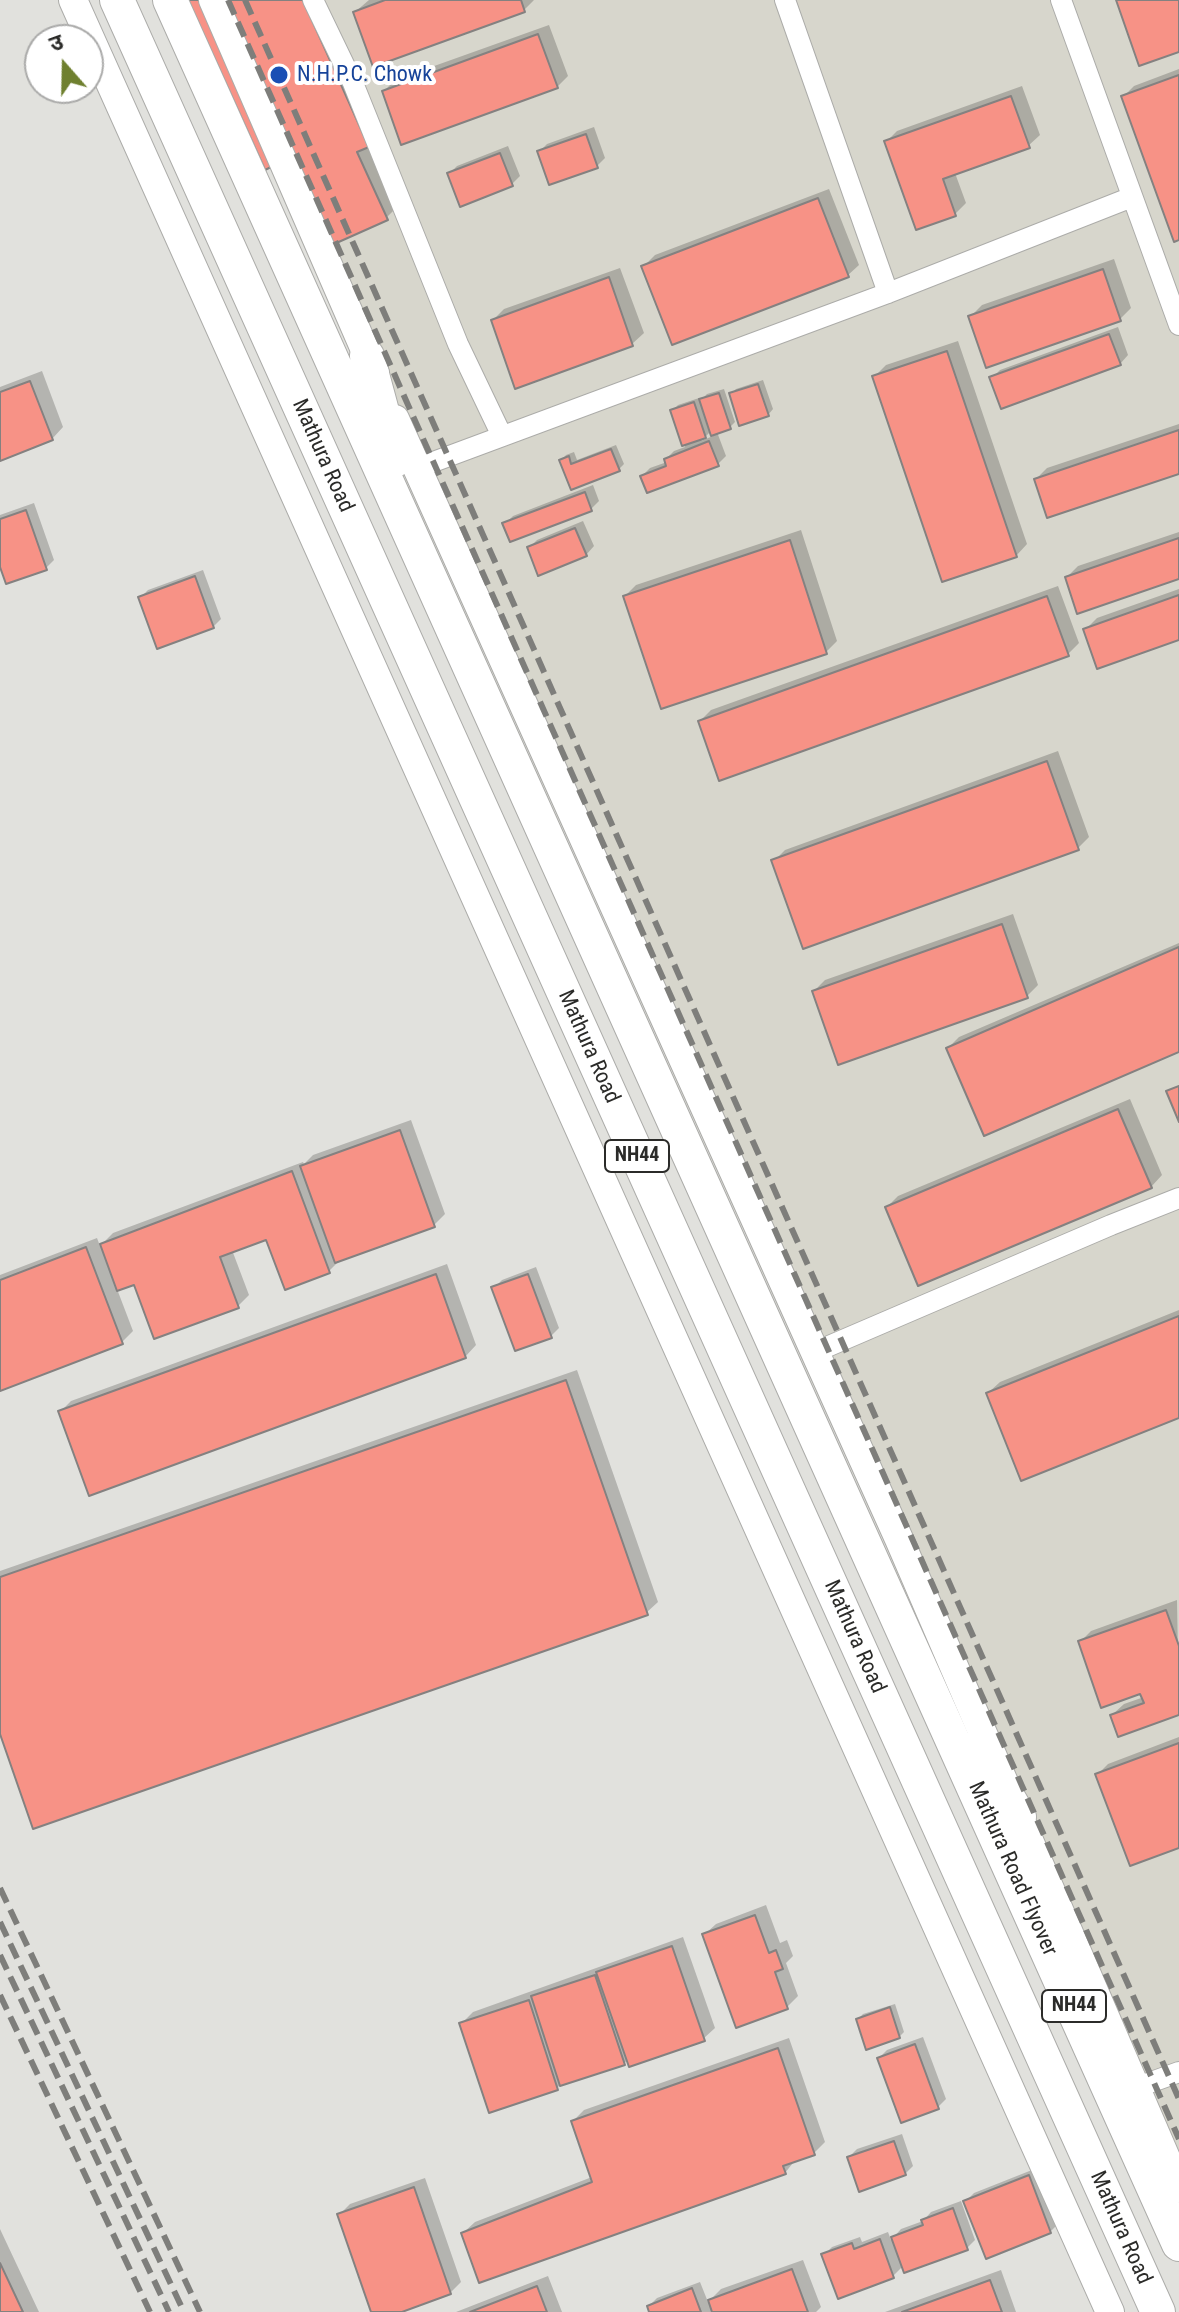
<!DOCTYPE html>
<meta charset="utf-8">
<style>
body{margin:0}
#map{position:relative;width:1179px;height:2312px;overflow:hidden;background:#e1e1dd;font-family:"Roboto Condensed","Noto Sans Devanagari",sans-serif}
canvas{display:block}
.north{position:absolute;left:24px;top:24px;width:80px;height:80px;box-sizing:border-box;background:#fff;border:2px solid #aaaaa9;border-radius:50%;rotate:340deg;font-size:22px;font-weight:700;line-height:32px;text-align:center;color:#2b2b29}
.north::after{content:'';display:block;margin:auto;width:28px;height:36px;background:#6f802f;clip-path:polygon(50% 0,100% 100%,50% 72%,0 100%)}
</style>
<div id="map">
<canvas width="1179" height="2312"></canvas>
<div class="north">उ</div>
</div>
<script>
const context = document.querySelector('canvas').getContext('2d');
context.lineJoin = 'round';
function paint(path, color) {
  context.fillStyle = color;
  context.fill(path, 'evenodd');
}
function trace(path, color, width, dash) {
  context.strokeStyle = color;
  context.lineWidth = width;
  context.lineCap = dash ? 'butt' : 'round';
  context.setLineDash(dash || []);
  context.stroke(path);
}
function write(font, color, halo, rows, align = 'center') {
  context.font = font + ' "Roboto Condensed",sans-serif';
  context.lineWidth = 8;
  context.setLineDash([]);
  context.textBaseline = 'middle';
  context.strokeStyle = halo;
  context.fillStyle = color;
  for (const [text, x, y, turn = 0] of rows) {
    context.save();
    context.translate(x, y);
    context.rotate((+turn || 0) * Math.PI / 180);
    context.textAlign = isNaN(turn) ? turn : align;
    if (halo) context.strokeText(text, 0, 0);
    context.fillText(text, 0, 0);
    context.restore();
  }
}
const built = new Path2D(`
 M198,0H1179V2162Z`);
const shadow = new Path2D(`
 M190,0H318L397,207L386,218Z
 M369,0H534L524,10L355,12Z
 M549,25L568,76L557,87L384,91L395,80Z
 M1179,69V238L1123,97L1134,86Z
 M1022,86L1040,135L1028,146L955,173L966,203L955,214L886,142L897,131Z
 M594,127L605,158L597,166L539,152L547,144Z
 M508,146L520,176L512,184L449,174L457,166Z
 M829,189L859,265L847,276L644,266L655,255Z
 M1114,259L1131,308L1120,319L970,317L982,305Z
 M620,268L644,333L632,344L493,320L504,309Z
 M1118,327L1128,355L1120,364L992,378L1000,370Z
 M958,341L1027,544L1016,556L875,376L886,365Z
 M42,371L63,427L52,439L0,458V387Z
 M763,380L773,409L768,415L731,394L736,389Z
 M724,389L735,422L730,427L717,432L726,456L718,464L642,476L650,468L667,462L666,459L674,451L685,447L673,410L678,405L699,398L700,401L707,394ZM712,430L713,436L701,441Z
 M1179,424V472L1036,479L1047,468Z
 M616,445L624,464L619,469L572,488L561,461L566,455L574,452L577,460Z
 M593,485L599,501L591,509L505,524L513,516Z
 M34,503L54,560L46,568L0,561V515Z
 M583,521L594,546L586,555L529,548L537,540Z
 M801,530L837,641L826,652L625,596L636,585Z
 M1179,532V577H1067L1078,566Z
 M203,570L221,619L213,627L140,598L148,590Z
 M1058,586L1079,643L1068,654L700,721L711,710Z
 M1179,589V638L1086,629L1097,618Z
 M1058,751L1089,837L1078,848L774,861L785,850Z
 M1013,914L1038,985L1027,996L814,991L825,980Z
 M1179,943V1050L948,1048L959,1037Z
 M1130,1099L1162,1175L1151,1187L887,1207L898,1196Z
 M411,1120L445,1214L434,1225L340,1260L329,1271L268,1237L232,1250L249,1295L238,1306L135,1282L117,1289L133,1331L122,1342L0,1388V1275L97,1238L100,1246L113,1233L303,1162L304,1164L313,1155Z
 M447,1264L476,1345L465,1357L60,1412L71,1401Z
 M536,1267L559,1328L551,1336L494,1288L502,1280Z
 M1179,1310V1416L988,1393L1000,1382Z
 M577,1370L658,1602L646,1613L0,1728V1571Z
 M1177,1600L1179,1713L1112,1715L1124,1704L1144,1697L1142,1692L1080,1642L1091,1631Z
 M1179,1737V1846L1097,1775L1108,1764Z
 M766,1905L780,1943L787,1940L793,1956L786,1963L798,1996L787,2007L704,1935L716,1924Z
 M683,1937L715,2028L703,2039L628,2059L624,2064L561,2084L557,2088L462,2023L473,2012Z
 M895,2004L904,2032L899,2037L858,2019L863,2014Z
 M923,2037L946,2099L938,2107L879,2058L887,2050Z
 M789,2038L825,2142L814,2153L796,2159L785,2173L463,2233L475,2222L592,2177L573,2121L584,2110Z
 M902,2134L913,2166L905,2174L849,2157L857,2149Z
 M1037,2168L1058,2224L1050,2232L966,2201L974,2193Z
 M425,2178L461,2282L450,2293L396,2312H373L339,2215L350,2204Z
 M961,2201L975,2240L967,2248L903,2266L893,2276L824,2255L832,2247L860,2237L862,2242L888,2232L891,2240L901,2229L923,2221L931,2212Z
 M0,2229L39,2312H0Z
 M803,2260L821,2307L816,2312H651L649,2306L657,2298L700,2282L708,2302L721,2289Z
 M1001,2270L1016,2312H885Z
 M548,2276L562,2312H456Z`);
const building = new Path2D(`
 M188,0H303L369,147L357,152L388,220L314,253L275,165L265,170Z
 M385,0H521L525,12L373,67L353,12Z
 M1116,0H1179V52L1139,66Z
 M538,34L558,88L401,145L382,91Z
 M1179,75V240L1174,242L1121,96Z
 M1011,96L1030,148L943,179L956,216L916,230L884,141Z
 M586,134L598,168L549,185L537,151Z
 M500,153L513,186L460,207L447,173Z
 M818,198L849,277L672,345L641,266Z
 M1103,269L1121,321L986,368L968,316Z
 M609,277L633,346L515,389L491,320Z
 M1109,334L1121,365L1001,409L989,377Z
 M947,351L1017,557L942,582L872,376Z
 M30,381L53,440L0,461V392Z
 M758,384L769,416L739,426L729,393Z
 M719,393L731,429L711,436L699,399Z
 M694,402L706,438L682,446L670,410Z
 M1179,430V474L1047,518L1034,479Z
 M709,441L719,466L647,493L640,476L666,466L664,459Z
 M611,449L620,471L571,490L559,460L569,456L571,464Z
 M585,492L592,511L510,542L502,523Z
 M26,510L47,570L6,584L0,567V519Z
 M575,528L587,556L538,576L527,547Z
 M1179,538V579L1077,614L1065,577Z
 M790,540L827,654L661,709L623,596Z
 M195,576L214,628L157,649L138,597Z
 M1179,595V640L1097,669L1083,629Z
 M1047,596L1069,656L719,781L698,721Z
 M1047,761L1079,850L803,949L771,860Z
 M1002,924L1028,998L838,1065L812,991Z
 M1179,947V1052L984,1136L946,1048Z
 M1179,1086V1122L1166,1091Z
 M1118,1109L1152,1188L918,1286L885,1207Z
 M400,1130L435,1227L335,1263L300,1166Z
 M292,1171L330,1273L285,1290L266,1240L220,1257L239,1308L154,1339L134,1285L117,1291L100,1244Z
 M86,1247L123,1344L0,1391V1280Z
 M436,1274L466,1358L89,1496L58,1411Z
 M528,1274L552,1338L515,1351L491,1287Z
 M1179,1316V1418L1021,1481L986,1393Z
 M566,1380L648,1615L33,1829L0,1734V1577Z
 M1166,1610L1179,1646V1715L1118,1737L1110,1715L1144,1703L1140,1694L1101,1708L1078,1641Z
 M1179,1743V1848L1130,1866L1095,1774Z
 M755,1915L769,1953L776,1950L783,1969L775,1972L788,2009L736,2028L702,1934Z
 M672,1946L705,2041L629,2067L596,1972Z
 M595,1975L625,2065L560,2086L531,1996Z
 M529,2000L558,2090L489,2113L459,2023Z
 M890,2007L900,2038L866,2050L856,2019Z
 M915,2044L939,2109L901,2123L877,2058Z
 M778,2048L815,2155L783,2166L786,2174L479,2283L461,2233L592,2182L571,2121Z
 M894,2141L906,2175L859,2192L847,2157Z
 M1029,2175L1051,2233L986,2259L963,2201Z
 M414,2187L451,2294L402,2312H371L337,2214Z
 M953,2208L968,2250L904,2273L891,2237L923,2225L921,2220Z
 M880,2239L894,2278L838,2299L821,2254L852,2243L854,2249Z
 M0,2263L23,2312H0Z
 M792,2269L808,2312H712L708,2300Z
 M990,2280L1002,2312H902Z
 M537,2286L547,2312H470Z
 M692,2288L701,2312H649L647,2306Z`);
const minor = new Path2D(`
 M313,0L353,83L458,344L502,436
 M785,0L888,293
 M1061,0L1179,325
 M417,468L888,293L1132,197
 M815,1352L1111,1225L1179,1198
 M1135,2088L1179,2072`);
const secondary = new Path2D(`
 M73,0L1110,2312
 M213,0L375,373
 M395,419L899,1539L1179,2188`);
const trunk = new Path2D(`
 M117,0L1158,2312
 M170,0L1179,2244
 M367,356L395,460
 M979,1747L1019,1817`);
const rail = new Path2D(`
 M228,0L1179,2139
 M245,0L1179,2099
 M0,1888L200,2312
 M0,1922L184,2312
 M0,1955L169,2312
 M0,1995L150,2312`);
const markers = [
 [279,75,10,"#1a4fb4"]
];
const shields = [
 [637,1156,64],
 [1074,2006,64]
];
const shieldNames = [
 ["NH44",637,1156],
 ["NH44",1074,2006]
];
const transitNames = [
 ["N.H.P.C. Chowk",297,75]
];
const streetNames = [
 ["Mathura Road",322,456,66],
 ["Mathura Road",588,1047,66],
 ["Mathura Road",854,1637,66],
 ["Mathura Road Flyover",1012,1869,66],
 ["Mathura Road",1120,2228,66]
];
paint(built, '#d7d6cc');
paint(shadow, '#0003');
paint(building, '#f79286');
trace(building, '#848180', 2);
trace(minor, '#acaca9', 22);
trace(secondary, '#acaca9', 30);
trace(trunk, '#acaca9', 36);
trace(minor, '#fff', 20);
trace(secondary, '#fff', 28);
trace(trunk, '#fff', 34);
trace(rail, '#7e7e7b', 6, [16, 8]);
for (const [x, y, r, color] of markers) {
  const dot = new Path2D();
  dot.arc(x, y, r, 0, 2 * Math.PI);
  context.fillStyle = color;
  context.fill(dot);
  trace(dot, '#fff', 3);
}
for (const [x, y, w] of shields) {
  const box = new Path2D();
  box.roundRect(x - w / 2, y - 16, w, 32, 6);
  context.fillStyle = '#fff';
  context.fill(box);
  trace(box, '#2b2b29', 2);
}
write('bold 20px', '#2b2b29', null, shieldNames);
write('22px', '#164399', '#fff', transitNames, 'left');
write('22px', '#2b2b29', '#fff', streetNames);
</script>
